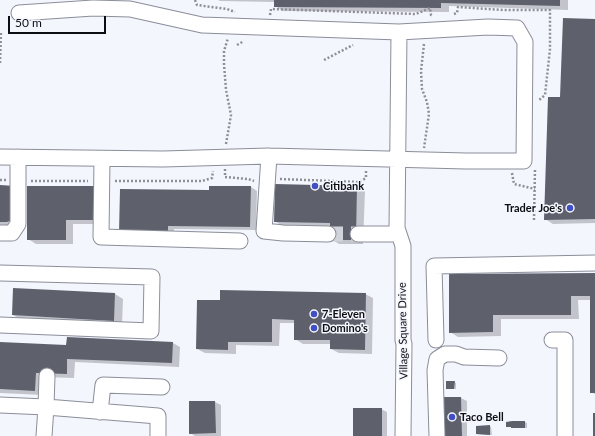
<!DOCTYPE html>
<style>
body{margin:0}
#map{position:relative;width:595px;height:436px;overflow:hidden;background:#f4f6fe;font-family:Lato,sans-serif}
canvas{display:block}
.scale{position:absolute;left:8px;top:16px;width:98px;height:18px;box-sizing:border-box;border:2px solid #0d0e12;border-top:0;padding-left:5px;font-size:12px;line-height:14px;white-space:nowrap;color:#0d0e12;-webkit-text-stroke:3px #f4f6fe;paint-order:stroke}
</style>
<div id="map">
<canvas width="595" height="436"></canvas>
<div class="scale">50 m</div>
</div>
<script>
const context = document.querySelector('canvas').getContext('2d');
context.lineJoin = 'round';
function paint(path, color) {
  context.fillStyle = color;
  context.fill(path, 'evenodd');
}
function trace(path, color, width, dash) {
  context.strokeStyle = color;
  context.lineWidth = width;
  context.lineCap = dash ? 'butt' : 'round';
  context.setLineDash(dash || []);
  context.stroke(path);
}
function write(font, color, halo, rows, align = 'center') {
  context.font = font + ' Lato,sans-serif';
  context.lineWidth = 3;
  context.setLineDash([]);
  context.textBaseline = 'middle';
  context.strokeStyle = halo;
  context.fillStyle = color;
  for (const [text, x, y, turn = 0] of rows) {
    context.save();
    context.translate(x, y);
    context.rotate((+turn || 0) * Math.PI / 180);
    context.textAlign = isNaN(turn) ? turn : align;
    if (halo) context.strokeText(text, 0, 0);
    context.fillText(text, 0, 0);
    context.restore();
  }
}
const shadow = new Path2D(`
 M218,0H568V10L449,6V12L283,11L275,6V2L220,1Z
 M595,20V223L553,224L545,219L561,98Z
 M0,186L14,225H0Z
 M28,187L105,224H73V244H36L28,239Z
 M251,187L257,191L256,230L174,229V237L120,232L210,191Z
 M357,187L365,191L363,244H339L331,239V227L282,226L275,221Z
 M595,274V394L591,392V300H578L579,319H501V336L458,337L450,332Z
 M14,289L115,294L123,299L122,325L20,319L13,315Z
 M365,294L373,298L372,354L339,353L331,349V344H303L295,339V323H280L279,346L236,345V354L205,353L197,349L221,301Z
 M0,343L67,346L173,343L180,347L179,367L75,362L74,378L43,377V395L0,393Z
 M454,382L456,383V389H449Z
 M461,398L467,401V436H444Z
 M215,402L221,405V436H195L190,433Z
 M381,409L387,412V436H354Z
 M525,422L527,423V428L509,427L507,423Z
 M490,426L491,427L492,435L477,434Z`);
const building = new Path2D(`
 M274,0H560V6L441,3V8L274,7Z
 M563,18L595,19V219L544,220L548,97H560Z
 M275,184L357,186L356,240H330V223L274,222Z
 M0,185L15,186L14,219L7,222H0Z
 M27,186H97V220H66V240H27Z
 M209,186H251L250,227L168,226V235L119,233L120,189L209,190Z
 M595,273V393H590V296H571V315H493V332L449,333V274Z
 M13,288L115,293L114,321L12,315Z
 M220,290L366,293L365,350L330,349V340H294V320L272,319V342H228V350L196,349L197,300H220Z
 M67,337L173,342L172,363L67,359V374L36,373L35,391L0,389V342L66,345Z
 M446,381H455L454,389H446Z
 M442,397H461L462,436H443Z
 M189,401H215L216,433L189,434Z
 M353,408H382V436H353Z
 M593,413H595V436H593Z
 M512,421H525V428H511V427H506V422Z
 M490,425V435L476,434V426Z`);
const minorTunnel = new Path2D(`
 M328,234H358`);
const path = new Path2D(`
 M195,0L197,5L227,9L235,12
 M454,14L457,13L458,7L503,10H550V49L545,95L538,101
 M270,15L271,9L416,14L430,8L431,15H433
 M424,44L421,71L422,89L427,102L429,114L424,148
 M237,45L244,41
 M324,60L353,45
 M0,63L1,32
 M226,144L231,115L226,90L224,64V51L228,38
 M225,169V177L248,179L254,181
 M512,173L514,184L535,189
 M280,179L359,182L366,178V170
 M0,180H6
 M31,181H88
 M115,181H202L212,178L213,171
 M534,220L535,169`);
const minor = new Path2D(`
 M399,32L397,228L403,246V340L404,344L403,436
 M269,156L264,231L283,233L328,234
 M0,157L163,159L269,156L466,161H524L525,42L517,28L488,27L399,32L202,25L130,9L93,8L19,13
 M102,159L101,237L240,241
 M0,233H12L18,224V157
 M358,234H399
 M0,273L152,277L151,331L0,325
 M436,340L434,266L595,263
 M552,340H565V436
 M47,376L46,407L158,416V436
 M0,405L46,407L44,436
 M100,412L103,385L162,387
 M437,436L435,370L437,359L445,354H456L464,357L499,358`);
const markers = [
 [315,186,4,"#414fc3"],
 [570,208,4,"#414fc3"],
 [314,314,4,"#414fc3"],
 [314,328,4,"#414fc3"],
 [452,417,4,"#414fc3"]
];
const poiNames = [
 ["Citibank",323,186],
 ["Trader Joe's",562,208,"right"],
 ["7-Eleven",322,314],
 ["Domino's",322,328],
 ["Taco Bell",460,417]
];
const streetNames = [
 ["Village Square Drive",403,331,-91]
];
paint(shadow, '#0003');
paint(building, '#5e616c');
trace(minorTunnel, '#d1d3db', 15, [15, 8]);
trace(minor, '#8a8e99', 17);
trace(path, '#8e8f96', 2.5, [2, 2]);
trace(minor, '#fff', 15);
for (const [x, y, r, color] of markers) {
  const dot = new Path2D();
  dot.arc(x, y, r, 0, 2 * Math.PI);
  context.fillStyle = color;
  context.fill(dot);
  trace(dot, '#f4f6fe', 1.5);
}
write('bold 11px', '#0d0e12', '#f4f6fe', poiNames, 'left');
write('11px', '#0d0e12', '#f4f6fe', streetNames);
</script>
